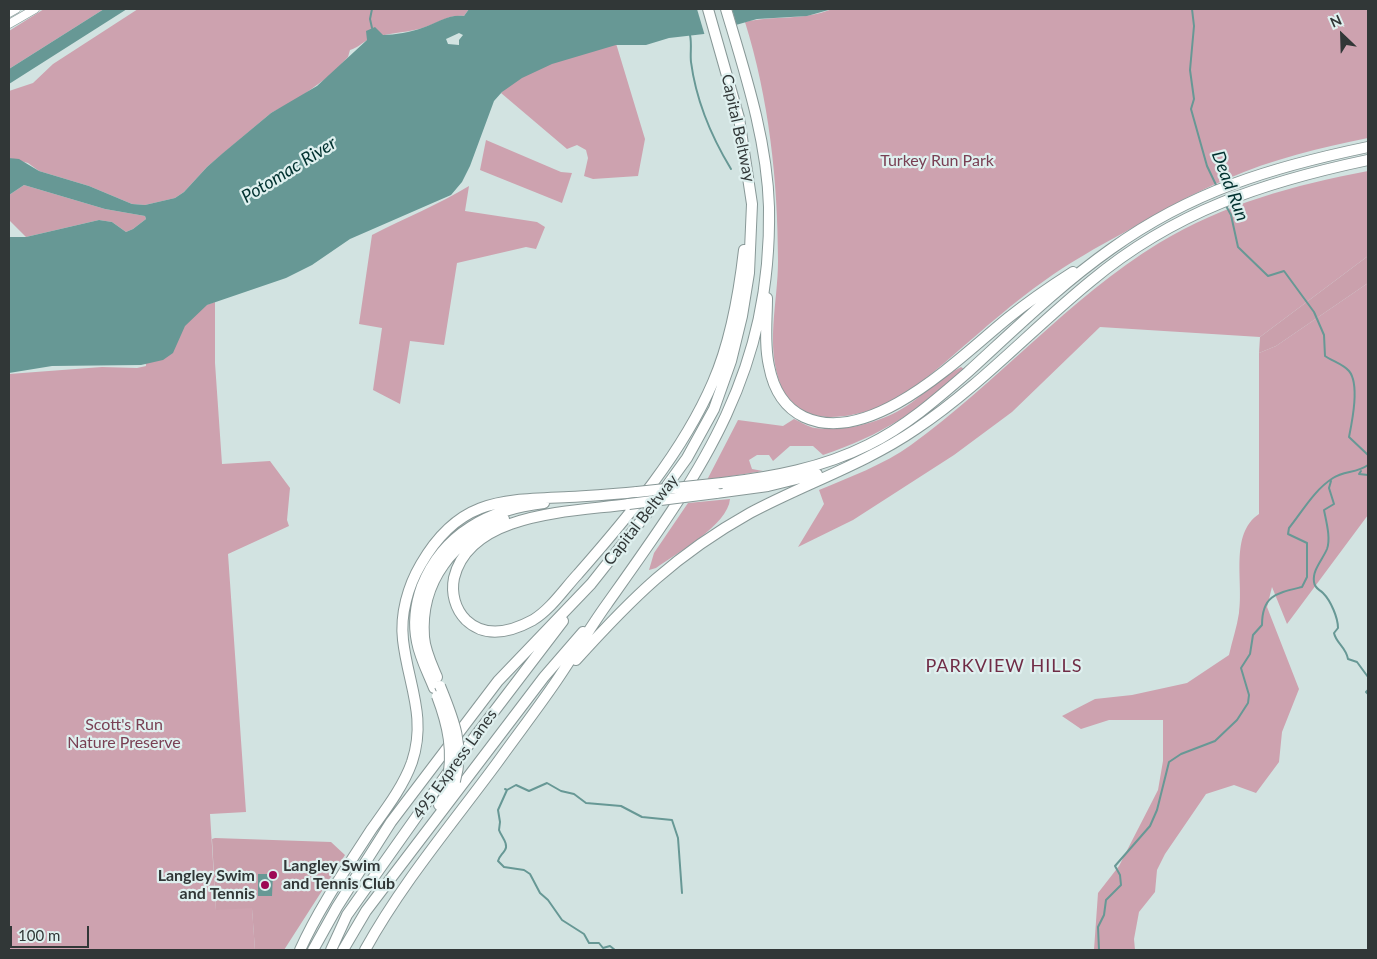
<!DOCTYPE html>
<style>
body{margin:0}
#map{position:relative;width:1377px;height:959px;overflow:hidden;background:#d2e3e1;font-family:Lato,sans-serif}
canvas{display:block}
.frame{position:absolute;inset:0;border:10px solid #313737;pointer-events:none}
.north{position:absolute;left:1317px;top:10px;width:50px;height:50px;-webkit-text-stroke:4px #dff0ef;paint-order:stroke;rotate:336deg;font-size:14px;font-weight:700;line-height:20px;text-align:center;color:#313737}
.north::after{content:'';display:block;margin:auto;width:18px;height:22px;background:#313737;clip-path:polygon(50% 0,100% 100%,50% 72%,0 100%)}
.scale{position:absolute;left:10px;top:926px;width:79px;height:22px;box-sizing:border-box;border:2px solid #313737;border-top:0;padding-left:6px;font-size:15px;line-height:18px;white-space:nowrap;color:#313737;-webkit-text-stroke:4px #dff0ef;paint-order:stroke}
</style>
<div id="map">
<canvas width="1377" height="959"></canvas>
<div class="frame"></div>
<div class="north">N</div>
<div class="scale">100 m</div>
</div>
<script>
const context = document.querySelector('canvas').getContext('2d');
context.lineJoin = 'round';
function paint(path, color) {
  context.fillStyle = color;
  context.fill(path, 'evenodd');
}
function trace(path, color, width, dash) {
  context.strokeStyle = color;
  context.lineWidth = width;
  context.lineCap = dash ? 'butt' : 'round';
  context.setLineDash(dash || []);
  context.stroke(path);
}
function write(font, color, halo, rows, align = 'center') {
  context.font = font + ' Lato,sans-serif';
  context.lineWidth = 4.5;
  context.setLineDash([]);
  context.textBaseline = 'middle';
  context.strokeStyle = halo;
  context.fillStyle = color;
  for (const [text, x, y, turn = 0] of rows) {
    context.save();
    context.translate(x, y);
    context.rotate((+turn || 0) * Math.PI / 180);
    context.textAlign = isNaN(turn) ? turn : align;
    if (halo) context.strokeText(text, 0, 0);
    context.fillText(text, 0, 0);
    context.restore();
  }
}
const green = new Path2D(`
 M24,185L105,209L145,216L146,219L133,229L126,232L112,222L99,220L26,237L9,220V195Z
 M1368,256V283L1276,346L1259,353L1260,337Z
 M215,838L331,842L345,855L284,950H255L252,909L216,911L212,839Z`);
const forest = new Path2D(`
 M44,9H104L9,69V31Z
 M138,9H469L464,16C447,14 436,25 419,29C403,33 386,33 370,39C362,42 358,48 350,50L348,57L332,74L299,98L271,113L207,167L184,192L175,198L145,205L132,204L89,186L39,171L28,163L9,158V91L33,83L53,64Z
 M832,9H1368V138C1320,148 1272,159 1227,179C1191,194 1158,213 1125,232C1097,247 1069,263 1044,281C1014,302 986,327 958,351C934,372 908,396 877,408C843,420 797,426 781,386C765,345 778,303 778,261C778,181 769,99 745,22C774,15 804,21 832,9Z
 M615,40L645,139L638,176L593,179L584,176L588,158L586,150L577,145L567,149L501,93C530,61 575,53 615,40Z
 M486,140L561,172L572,173L562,203L480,170Z
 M1368,171V256L1260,337L1100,327L1012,412L954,455L853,520L798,547L824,504L819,490C850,477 883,465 911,445C996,384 1070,297 1159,243C1224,204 1294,185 1368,171Z
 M469,186L465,211L537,222L545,227L536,249L526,247L457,263L444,345L410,341L400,404L373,390L382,328L359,324L372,235C405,218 438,205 469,186Z
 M1368,283V515L1287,624L1272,587L1267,607L1299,689L1282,732L1279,762L1256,793L1234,785L1206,794L1165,854L1157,870L1155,892L1139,912L1134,939L1135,950H1094L1098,893L1119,866L1158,790L1163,761V720H1109L1081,729L1062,716L1095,699L1132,695L1187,683L1229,655C1232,641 1237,627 1239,613C1244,582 1229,534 1259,514V353L1276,346Z
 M215,302V363L222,464L270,461L290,488L287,520L289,526L228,554L246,812L210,814L216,910L252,908L255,950H9V374L102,367L137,368L146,366L145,355L157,322Z
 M961,367L964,369C919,411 882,435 823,455L813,446H790L773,461L769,455H757L749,460L752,469L763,471L707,480L738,420L783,426L794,419C801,422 808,427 815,428C847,432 884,422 911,403C927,391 943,376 961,367Z
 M730,499C728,525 677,553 656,568L649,570L654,553L688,503Z`);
const water = new Path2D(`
 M104,9H127L9,84V69Z
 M469,9H832L807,16L757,19L704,34L669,38L646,45H616L552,64L522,78L502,92L494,101L470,166L462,182L451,195L350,239L312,265L286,278L207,305L185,326L173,353L163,360L141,365L52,366L9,373V237H26L99,220L112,222L126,232L133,229L146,219L145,216L105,209L24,185L9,195V158L19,159L39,171L89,186L132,204L145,205L175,198L184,192L207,167L223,153L271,113L317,86L367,40L366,31L375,27L383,35C395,35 411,32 422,28C437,23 448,14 464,16ZM459,33L463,35L459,40V45L448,44L446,39Z
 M258,874H273L272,896H258Z`);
const pier = new Path2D(`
 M697,9H732L737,27L705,36Z`);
const stream = new Path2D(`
 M372,9L370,19L372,28
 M1192,9L1194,26L1190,70L1194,99L1191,109L1207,166L1217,187
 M690,35C692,44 690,53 691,62C696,100 711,136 731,169
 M1225,204L1231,215L1238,247L1268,276L1284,271L1314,312L1324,335L1325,356C1332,361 1343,364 1349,371C1360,384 1352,422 1349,437L1368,455
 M1361,471L1359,474L1368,475
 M1331,481L1329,488L1334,504L1324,510C1326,521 1331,538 1327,549C1323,559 1312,570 1314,582C1315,589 1319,589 1323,593C1331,601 1338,618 1338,628L1334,633C1336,643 1346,647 1348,659L1357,662L1368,677
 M1368,690L1366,692L1368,694
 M505,789L507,790L498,810L500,822L499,830C501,836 509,844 505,850C502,855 500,855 498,861L504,867L524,870L530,874L540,893L548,900L562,920L584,934L589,943H599L603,948L610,946L615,950
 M507,790L516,785L529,791L547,783L561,791L574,794L586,803L621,806L642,817L672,820L678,838L682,893
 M1099,950L1098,927L1104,915L1106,900L1121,885L1120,875L1115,866L1150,826L1157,810L1169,762L1181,754L1215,741L1237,720L1248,703L1249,695L1241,668L1250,654L1253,635L1262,625C1262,595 1277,593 1302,587L1307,577V543L1288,534L1289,528C1302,512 1314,490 1333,478C1344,471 1357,473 1368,465`);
const secondary = new Path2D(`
 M9,13L16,9
 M9,24L35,9`);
const highway = new Path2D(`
 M767,298C767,320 764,344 769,366C773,387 783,407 804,417C871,448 961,356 1008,318C1029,301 1051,286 1073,272
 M722,483C773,477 822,468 868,445C905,427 937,399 968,372C1014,330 1060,285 1111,249C1192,191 1272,167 1368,147
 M716,493L768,486L817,474
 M629,504C575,512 470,511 454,578C451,593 455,609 466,620C486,639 511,632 533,620C551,609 564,589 578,574C628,517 683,452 713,382C731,341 739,294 744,250
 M576,660C632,598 675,555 750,513C804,484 865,464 916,429C979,387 1032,329 1091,281C1175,211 1264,182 1368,160
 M437,677C432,665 425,651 424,637C420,580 454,540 504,519
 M434,688C428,673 420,658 417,642C413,623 416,603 422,586C443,533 490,509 544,503
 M439,805L455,781
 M300,950C319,908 346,869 371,830C386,809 403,787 412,762C427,717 408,684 403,640C400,614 408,586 421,564C459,498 502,500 569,497C592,496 615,494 637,492
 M313,950L337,907L391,822L498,681L591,584L648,512L687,458L714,409L731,361L742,316L749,273L752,204L739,118L708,9
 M331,950L347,915L451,768L563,621
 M343,950L366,911L544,677L583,632
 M365,950C402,883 452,824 497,763C517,735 538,708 557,680C574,655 589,629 607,604C700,473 772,376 769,207C767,139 745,73 726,9`);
const highwayBridge = new Path2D(`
 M637,492L722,483
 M629,504L716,493
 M440,686C453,718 465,746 455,781
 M437,696C448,725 454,752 447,783`);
const markers = [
 [273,875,5,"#9d0854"],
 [265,885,5,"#9d0854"]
];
const streetNames = [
 ["Capital Beltway",738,128,78],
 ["Capital Beltway",641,520,-52],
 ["495 Express Lanes",455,764,-54]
];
const parkNames = [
 ["Turkey Run Park",937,161],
 ["Scott's Run",124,725],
 ["Nature Preserve",124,743]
];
const poiNames = [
 ["Langley Swim",283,866],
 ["and Tennis Club",283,884],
 ["Langley Swim",255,876,"right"],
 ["and Tennis",255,894,"right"]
];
const waterNames = [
 ["Potomac River",289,170,-32],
 ["Dead Run",1230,186,69]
];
const neighbourhoodNames = [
 ["PARKVIEW HILLS",1004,666]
];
paint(green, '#caa0ac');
paint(forest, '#cda2af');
paint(water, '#679895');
paint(pier, '#d2e3e1');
trace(stream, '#679895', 2);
trace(secondary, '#889897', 9);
trace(highway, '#889897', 12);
trace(secondary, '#fff', 8);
trace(highway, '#fff', 10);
trace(highwayBridge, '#889897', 12, []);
trace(highwayBridge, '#fff', 10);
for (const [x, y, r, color] of markers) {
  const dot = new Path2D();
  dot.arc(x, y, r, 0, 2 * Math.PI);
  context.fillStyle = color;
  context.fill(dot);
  trace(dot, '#dff0ef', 2);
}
write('16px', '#313737', '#dff0ef', streetNames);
write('16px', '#794054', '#dff0ef', parkNames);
write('bold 16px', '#313737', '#dff0ef', poiNames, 'left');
write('italic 18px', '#00312f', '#dff0ef', waterNames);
context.letterSpacing = '1px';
write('18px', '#702c46', '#dff0ef', neighbourhoodNames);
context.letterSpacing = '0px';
</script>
